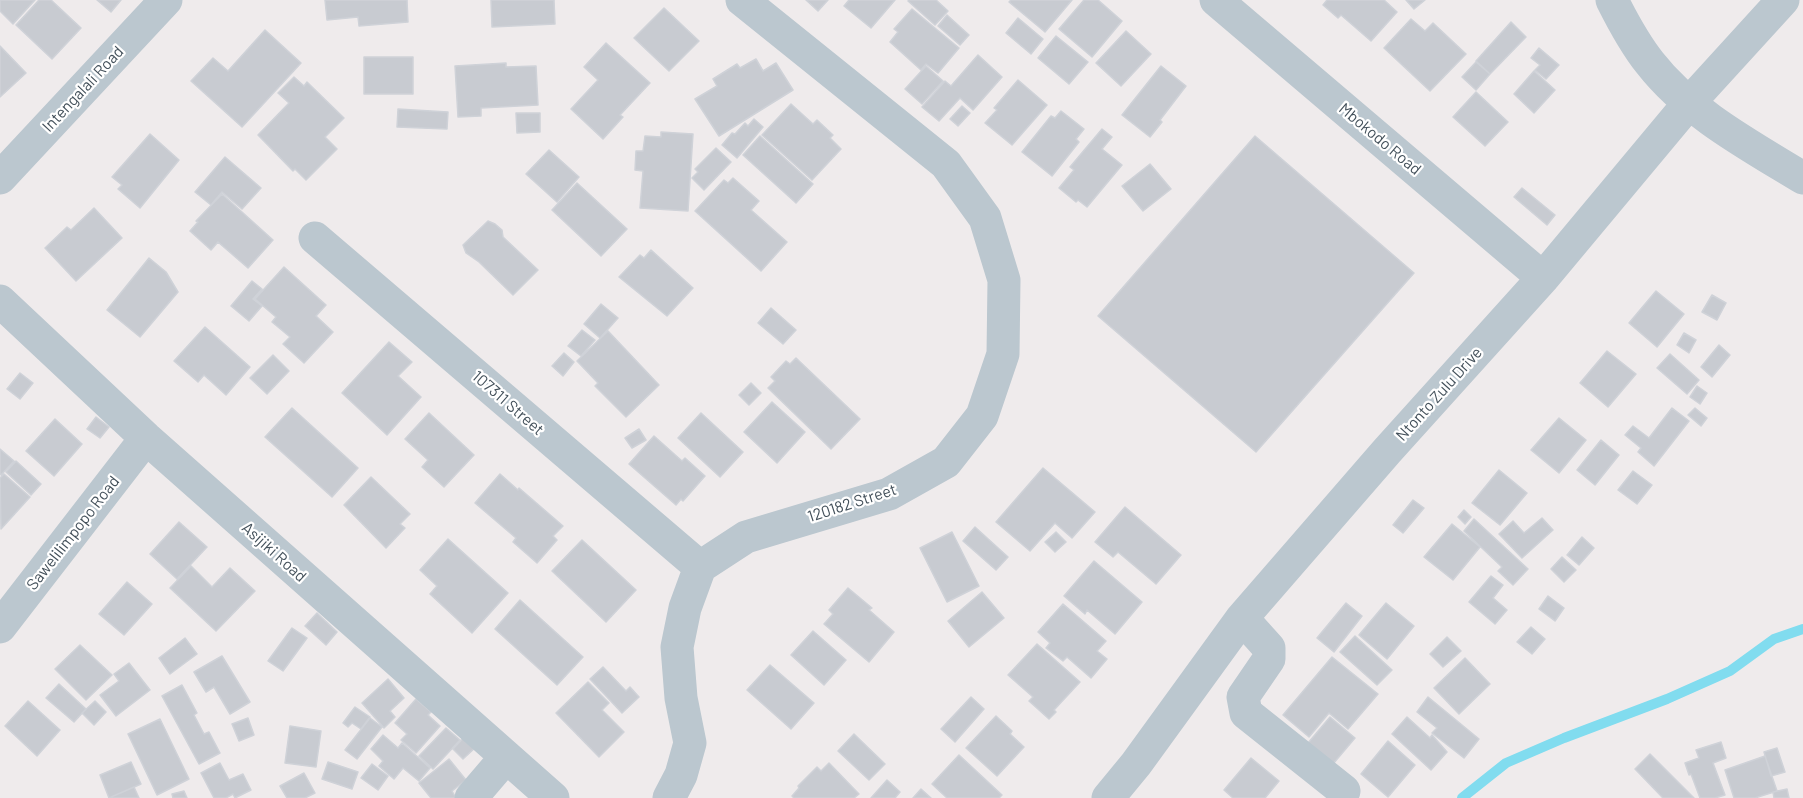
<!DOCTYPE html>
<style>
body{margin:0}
canvas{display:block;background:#efebec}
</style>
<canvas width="1803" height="798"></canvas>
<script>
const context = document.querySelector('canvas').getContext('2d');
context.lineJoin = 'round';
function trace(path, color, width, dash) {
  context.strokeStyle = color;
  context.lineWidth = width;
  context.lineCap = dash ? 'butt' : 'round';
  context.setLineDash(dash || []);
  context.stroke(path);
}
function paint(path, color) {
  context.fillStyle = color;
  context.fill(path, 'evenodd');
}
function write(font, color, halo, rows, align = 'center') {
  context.font = font + ' Barlow,sans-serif';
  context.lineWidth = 4.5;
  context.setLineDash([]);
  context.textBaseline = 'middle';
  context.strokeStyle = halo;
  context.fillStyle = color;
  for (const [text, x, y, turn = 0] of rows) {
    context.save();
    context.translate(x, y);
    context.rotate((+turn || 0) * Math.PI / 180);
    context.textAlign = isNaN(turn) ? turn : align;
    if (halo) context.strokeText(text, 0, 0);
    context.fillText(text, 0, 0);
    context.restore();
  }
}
const stream = new Path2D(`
 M1462,798L1506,763L1564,738L1667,699L1730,671L1774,639L1803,629`);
const building = new Path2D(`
 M0,0H35L13,24L0,11Z
 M39,0H51L81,28L52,59L16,25Z
 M97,0H121L111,12Z
 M325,0H407L408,22L359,26L358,17L327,20Z
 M491,0H554L555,24L492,27Z
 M806,0H828L818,11Z
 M849,0H895L871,28L844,6Z
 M909,0H936L948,11L935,25L908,1Z
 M1011,0H1072L1045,32L1009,2Z
 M1084,0H1098L1122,21L1092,57L1059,29Z
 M1327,0H1384L1397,12L1371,41L1341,15L1338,18L1323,5Z
 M1406,0H1425L1414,9Z
 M664,8L699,41L669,71L634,38Z
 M912,9L959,48L938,73L926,64L921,70L890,42L898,32L894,29Z
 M947,15L969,35L960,45L938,26Z
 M1018,18L1043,39L1031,54L1006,33Z
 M1411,19L1425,31L1433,23L1466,54L1430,91L1384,48Z
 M1511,22L1526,37L1490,74L1476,61Z
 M265,30L301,63L242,127L191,81L213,58L228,71Z
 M1126,31L1151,54L1121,86L1096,63Z
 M1056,36L1088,62L1069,84L1038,58Z
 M606,43L650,83L620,115L623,117L603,139L571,109L598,80L584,67Z
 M0,46L26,73L0,97Z
 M1539,48L1559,65L1546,79L1535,70L1540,65L1531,58Z
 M978,55L1002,77L973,110L960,98L939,121L922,107L945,81L951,86Z
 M364,57H413V94H364Z
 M756,59L763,71L776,63L793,90L719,136L695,99L717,86L713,79L737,64L740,68Z
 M1476,62L1490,74L1476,90L1462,77Z
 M506,63V67L536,66L538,105L481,108V116L458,117L455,66Z
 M926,66L943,81L922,104L905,89Z
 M1161,66L1186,86L1160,120L1162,122L1150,137L1122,115Z
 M1534,71L1555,90L1534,113L1514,94Z
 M294,77L304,86L307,82L344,118L325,137L337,149L306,180L295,169L293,171L258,135L289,103L278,93Z
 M1018,80L1047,105L1012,145L985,123L997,110L994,108Z
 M1476,92L1508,122L1485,146L1453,117Z
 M791,104L813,124L817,120L833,135L830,138L841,149L812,180L762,135Z
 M962,106L970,113L958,126L950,119Z
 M398,109L448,112L447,129L397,127Z
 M1061,111L1084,129L1076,139L1079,142L1052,176L1022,152L1051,116L1055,118Z
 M516,113H540V132L517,133Z
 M754,119L763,127L737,158L722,145L732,133L735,134L745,123L748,126Z
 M1102,129L1112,137L1102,149L1122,165L1087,207L1078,200L1076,202L1059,188L1074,170L1070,167Z
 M661,132L693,134L688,211L640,208L643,171L635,170L636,151H643L645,136L661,137Z
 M150,134L179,160L140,208L118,189L122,185L112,177Z
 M760,136L813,184L796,203L743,155Z
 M1255,136L1414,273L1256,452L1098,316Z
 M716,148L731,162L704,190L692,178L698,172L695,169Z
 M549,150L579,177L557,202L526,174Z
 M225,157L261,188L242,209L222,192L211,205L195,192Z
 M1150,164L1171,189L1143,211L1122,186Z
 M733,178L759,201L751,210L787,242L761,271L695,211L724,180L728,183Z
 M577,183L627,229L601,256L552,210Z
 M1522,188L1555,215L1547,225L1514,197Z
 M222,194L273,240L248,268L218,242L211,250L190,231L198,222L196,221Z
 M94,208L122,238L76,281L45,248L67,227L71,230Z
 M488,221L495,224L502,230L503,237L538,270L513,295L479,262L466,253L463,245Z
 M651,250L693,288L667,316L619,277L640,255L644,258Z
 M149,258L166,272L178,292L140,337L107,310Z
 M284,267L326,305L316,316L333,332L304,363L283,344L290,337L272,322L276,317L255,299Z
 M252,281L262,289L253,299L262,306L249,321L231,306Z
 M1656,291L1684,314L1657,347L1629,323Z
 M1712,295L1726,303L1717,320L1702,312Z
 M601,304L618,318L600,338L584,324Z
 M771,308L796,330L783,344L758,323Z
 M205,327L250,367L226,395L204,375L198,382L174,361Z
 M582,330L595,340L581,356L568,346Z
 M608,331L659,385L626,417L595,386L598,383L577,361Z
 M1684,333L1696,340L1689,353L1677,345Z
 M389,342L412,362L398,376L421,397L387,435L342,393Z
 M1719,345L1730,355L1712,377L1701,367Z
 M1607,351L1636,374L1608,407L1580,383Z
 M564,353L574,362L563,376L552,366Z
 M1670,354L1699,380L1687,394L1657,368Z
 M273,355L289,371L267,394L250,378Z
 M796,358L860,419L831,449L768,388L775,381L771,377L786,361L790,364Z
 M20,373L33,383L20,399L7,389Z
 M751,383L761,393L749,405L739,395Z
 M1697,386L1707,393L1700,404L1690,397Z
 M772,402L805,432L777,463L744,432Z
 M292,408L358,468L332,497L265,437Z
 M1672,408L1689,421L1654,466L1638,452L1641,448L1625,435L1633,426L1649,438Z
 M1695,408L1707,418L1701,426L1688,415Z
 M429,413L474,455L444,487L422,467L428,460L405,439Z
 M701,413L743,452L720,477L678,438Z
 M96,417L109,427L100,438L87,429Z
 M1559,418L1586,440L1559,473L1531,450Z
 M55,419L82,444L54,476L26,451Z
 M639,429L646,440L632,448L625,438Z
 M654,436L682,461L685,458L705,476L683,501L681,499L676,505L629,464Z
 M1601,440L1619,455L1595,485L1577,470Z
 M0,449L14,461L1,475L0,473Z
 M16,461L41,484L31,495L6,472Z
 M1043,468L1095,512L1072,538L1055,523L1030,551L996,522Z
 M1499,470L1527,493L1500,525L1472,503Z
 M1633,471L1652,485L1637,504L1618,490Z
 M4,474L30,497L1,529L0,478Z
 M500,474L518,490L519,488L563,526L553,536L557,540L537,563L513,542L516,538L475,503Z
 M371,477L410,514L400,524L405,528L386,548L344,505Z
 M1413,500L1424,508L1403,533L1393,525Z
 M1125,507L1181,555L1156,584L1118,552L1113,557L1095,542Z
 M1464,510L1471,517L1465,524L1458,517Z
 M1542,518L1553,530L1522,558L1499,534L1513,521L1524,533Z
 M1474,519L1528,569L1513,585L1498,571L1502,567L1464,531Z
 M179,522L207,547L177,579L150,554Z
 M1452,524L1480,547L1453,580L1424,557Z
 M975,527L1008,557L996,570L963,541Z
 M952,532L979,586L947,602L920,548Z
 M1056,532L1066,542L1055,552L1045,542Z
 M1582,537L1594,548L1579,565L1567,555Z
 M448,539L508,593L472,633L430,594L437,586L420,570Z
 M582,540L636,590L606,622L552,571Z
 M1562,557L1576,570L1564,582L1551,569Z
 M1094,561L1142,602L1115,634L1087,610L1085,614L1064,596Z
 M191,566L212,587L230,568L255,591L216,631L170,588Z
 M1491,576L1503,585L1493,598L1507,610L1495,624L1469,602Z
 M127,582L152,604L124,635L99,614Z
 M848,588L872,608L869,610L894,632L869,662L824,624L833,614L829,610Z
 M982,592L1004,618L969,647L948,621Z
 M1548,596L1564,608L1555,621L1539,609Z
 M520,600L583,657L557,685L495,629Z
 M1346,603L1362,616L1334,652L1317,638Z
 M1386,603L1414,626L1387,659L1359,635Z
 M1063,604L1106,641L1097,651L1107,659L1091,678L1067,657L1063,661L1046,648L1050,643L1038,632Z
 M317,613L337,632L326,645L305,626Z
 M1531,627L1545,639L1532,654L1517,642Z
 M292,628L307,638L283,671L268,661Z
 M813,631L846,660L824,685L791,655Z
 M1355,636L1392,670L1377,685L1340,652Z
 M1447,637L1461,651L1443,667L1430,654Z
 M185,638L197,654L170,674L159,658Z
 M1037,644L1080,682L1054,710L1056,712L1049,719L1029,701L1033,697L1008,675Z
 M80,645L112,675L86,700L55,669Z
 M222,656L250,702L230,714L214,687L206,692L194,672Z
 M1332,657L1378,694L1348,729L1329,713L1309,737L1283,715Z
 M1465,658L1490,684L1459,714L1434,688Z
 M129,663L150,690L116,716L100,695L119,681L114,674Z
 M770,665L814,703L791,729L747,690Z
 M603,667L626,691L630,687L639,697L622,713L590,679Z
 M388,679L404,698L390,711L395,717L384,728L362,703Z
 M588,682L609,703L602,710L624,732L599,757L556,713Z
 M59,684L86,709L74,722L46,698Z
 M182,685L197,713L194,715L204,734L209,732L220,753L199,764L162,696Z
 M971,697L984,709L955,742L941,729Z
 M1428,697L1479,739L1464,758L1432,733L1437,728L1417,712Z
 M416,699L431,712L428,715L440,726L416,753L401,740L407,734L395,723Z
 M28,701L60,730L37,756L5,726Z
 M95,701L106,712L94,725L82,713Z
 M355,707L370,717L361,729L352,723L348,727L343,723Z
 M996,716L1012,731L1010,734L1024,747L997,776L966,748Z
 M1330,717L1355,738L1333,764L1308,743Z
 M1407,717L1430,738L1432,735L1447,752L1431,770L1392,734Z
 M248,718L254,735L239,741L232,724Z
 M370,718L382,727L357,759L345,750Z
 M160,719L189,779L157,795L128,734Z
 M290,726L321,731L316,767L285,763Z
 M446,728L460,740L433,769L419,756Z
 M854,734L885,764L869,780L838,751Z
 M383,735L398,748L402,743L430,768L419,781L403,768L394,779L379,766L383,761L371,749Z
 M465,736L476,747L463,759L453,749Z
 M1388,741L1415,765L1388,797L1361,774Z
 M1721,742L1726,758L1713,763L1725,795L1715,798H1700L1691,774L1689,775L1685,763L1699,758L1696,750Z
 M1777,748L1785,772L1771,776L1764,752Z
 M1650,754L1694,798H1663L1635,769Z
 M959,755L1002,795L999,798H947L932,784Z
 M1765,756L1777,791L1755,798H1734L1725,770Z
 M1251,758L1279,781L1265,798H1233L1224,790Z
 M449,759L466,780L452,791L456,798H431L419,783Z
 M131,762L141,784L109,798L100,775Z
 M328,762L358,772L352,789L322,779Z
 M220,763L229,780L243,774L251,790L235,798L233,794L226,798H214L201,773Z
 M829,763L859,794L854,798H794L792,796L799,788L798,786L817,767L821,771Z
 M372,764L388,776L378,790L361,778Z
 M304,773L315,793L305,798H287L280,786Z
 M887,780L900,792L895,798H871Z
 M134,787L139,798H109Z
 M921,789L931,798H913Z
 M1787,789L1789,798H1774L1773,792Z
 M184,791L187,798H173L172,794Z`);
const minor = new Path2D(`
 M1216,0L1543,278
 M1612,0C1623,22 1634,43 1650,63C1689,113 1749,145 1803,178
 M0,178L166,0
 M315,238L700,567
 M0,301L146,438L553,798
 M1242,618L1269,648V659L1243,697L1246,713L1344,791
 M0,627L146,438
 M471,798L506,757
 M669,798L681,775L690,743L681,698L677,647L685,608L700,567L746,537L889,494L946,462L982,416L1003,354L1004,280L985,218L946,164L742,0
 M1108,798L1136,764L1242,618L1387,451L1543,278L1689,103L1783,0`);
const streetNames = [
 ["Intengalali Road",83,89,-47],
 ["Mbokodo Road",1380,139,40],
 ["Ntonto Zulu Drive",1439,394,-48],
 ["107311 Street",508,403,41],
 ["120182 Street",852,503,-18],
 ["Sawelilimpopo Road",73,533,-52],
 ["Asijiki Road",274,552,42]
];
trace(stream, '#81dcef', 10);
paint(building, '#c8cbd1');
trace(building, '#cfd2d8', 1.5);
trace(minor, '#bbc7cf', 33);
write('16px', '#43505a', '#fff', streetNames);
</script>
